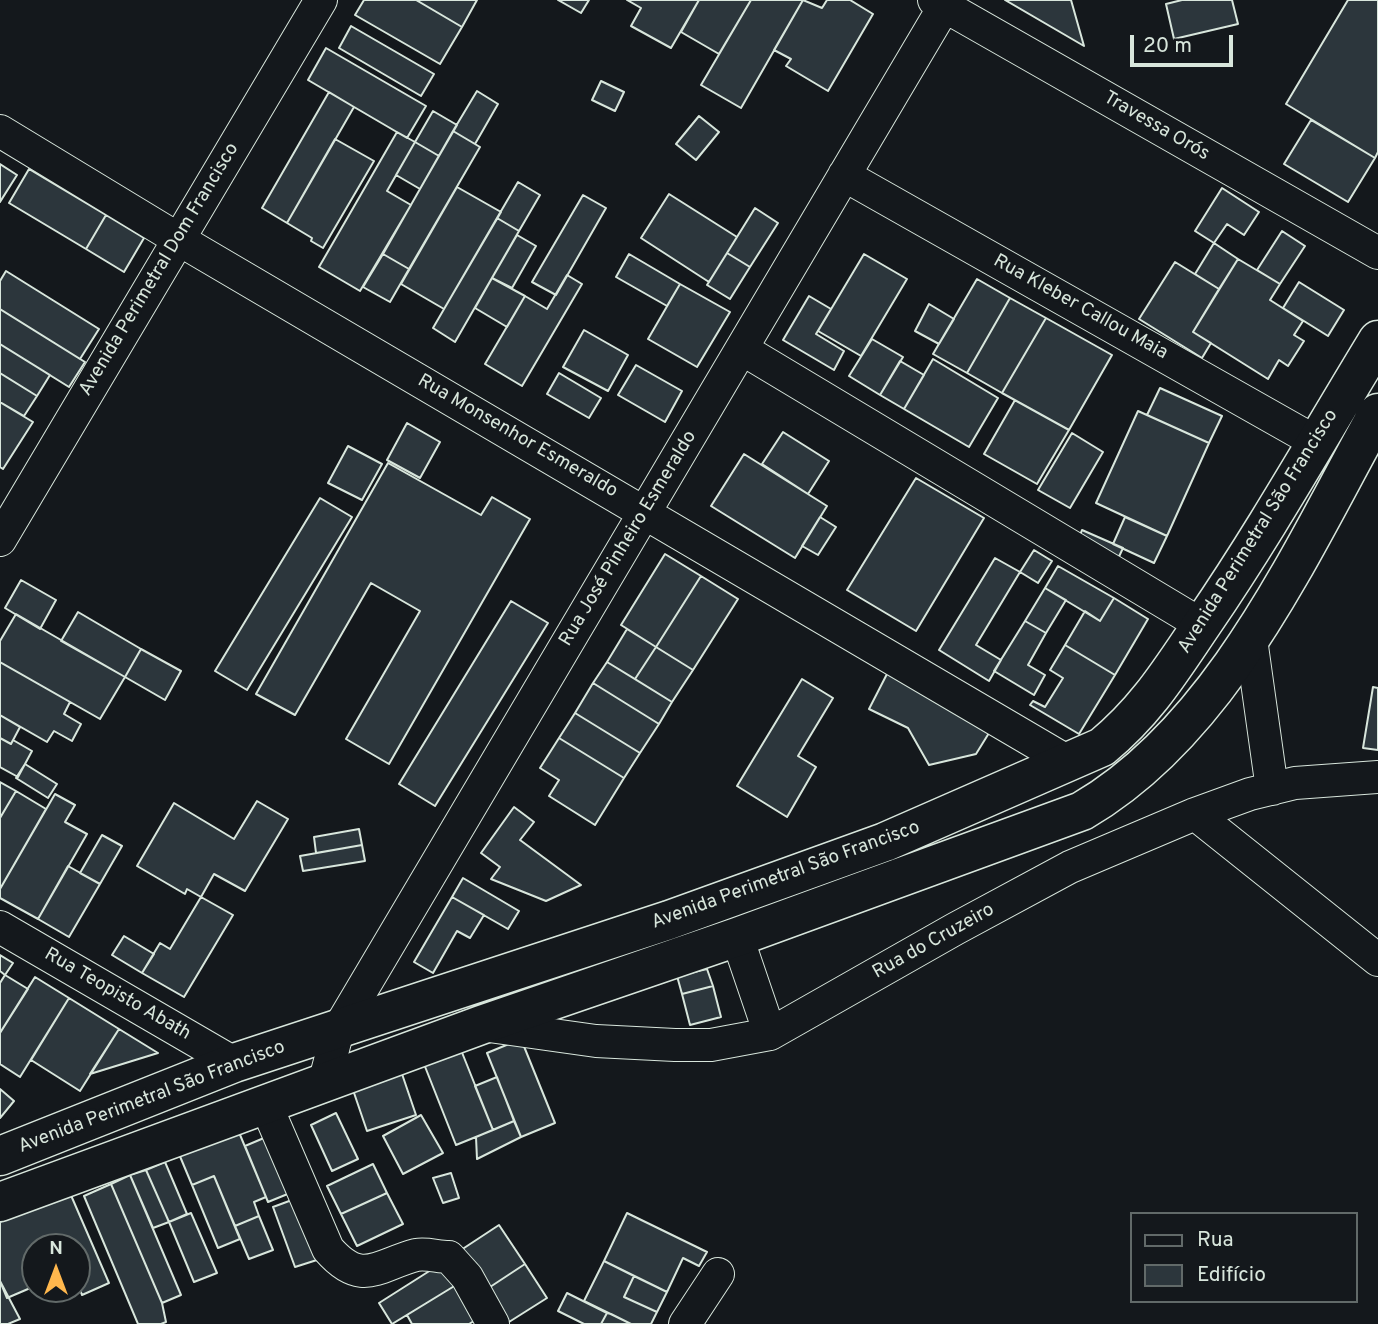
<!DOCTYPE html>
<meta charset="utf-8">
<style>
body{margin:0}
#map{position:relative;width:1378px;height:1324px;overflow:hidden;background:#14181c;font-family:Overpass,sans-serif}
canvas{display:block}
.legend{position:absolute;left:1130px;top:1212px;width:228px;height:91px;box-sizing:border-box;background:#14181c;border:2px solid #626a69;margin:0;padding:9px 12px;list-style:none;font-size:21px;color:#d8e6dc}
.legend li{display:flex;align-items:center;gap:14px;height:35px}
.legend b{width:35px;border:2px solid #626a69}
.north{position:absolute;left:21px;top:1233px;width:70px;height:70px;box-sizing:border-box;background:#14181c;border:2px solid #626a69;border-radius:50%;rotate:0deg;font-size:19px;font-weight:700;line-height:28px;text-align:center;color:#d8e6dc}
.north::after{content:'';display:block;margin:auto;width:24px;height:32px;background:#ffb74d;clip-path:polygon(50% 0,100% 100%,50% 72%,0 100%)}
.scale{position:absolute;left:1130px;top:35px;width:103px;height:32px;box-sizing:border-box;border:4px solid #d8e6dc;border-top:0;padding-left:9px;font-size:21px;line-height:24px;white-space:nowrap;color:#d8e6dc;-webkit-text-stroke:5px #14181c;paint-order:stroke}
</style>
<div id="map">
<canvas width="1378" height="1324"></canvas>
<ul class="legend">
<li><b style="height:9px;background:#14181c"></b>Rua</li>
<li><b style="height:19px;background:#2c363c"></b>Edifício</li>
</ul>
<div class="north">N</div>
<div class="scale">20 m</div>
</div>
<script>
const context = document.querySelector('canvas').getContext('2d');
context.lineJoin = 'round';
function paint(path, color) {
  context.fillStyle = color;
  context.fill(path, 'evenodd');
}
function trace(path, color, width, dash) {
  context.strokeStyle = color;
  context.lineWidth = width;
  context.lineCap = dash ? 'butt' : 'round';
  context.setLineDash(dash || []);
  context.stroke(path);
}
function write(font, color, halo, rows, align = 'center') {
  context.font = font + ' Overpass,sans-serif';
  context.lineWidth = 5;
  context.setLineDash([]);
  context.textBaseline = 'middle';
  context.strokeStyle = halo;
  context.fillStyle = color;
  for (const [text, x, y, turn = 0] of rows) {
    context.save();
    context.translate(x, y);
    context.rotate((+turn || 0) * Math.PI / 180);
    context.textAlign = isNaN(turn) ? turn : align;
    if (halo) context.strokeText(text, 0, 0);
    context.fillText(text, 0, 0);
    context.restore();
  }
}
const building = new Path2D(`
 M364,0H416L462,27L440,64L355,15Z
 M416,0H477L462,27Z
 M558,0H589L581,13Z
 M627,0H699L671,48L631,26L641,8Z
 M699,0H751L719,54L681,32Z
 M751,0H803L741,108L701,85Z
 M803,0L822,8L827,0H850L873,14L828,91L786,66L791,59L774,50Z
 M1005,0H1071L1084,46Z
 M1182,0H1232L1238,24L1174,39L1166,4Z
 M1348,0H1378V152L1375,158L1286,104Z
 M351,26L434,74L421,96L339,48Z
 M326,48L426,106L407,138L308,80Z
 M601,81L624,92L615,111L592,100Z
 M477,91L498,104L475,144L453,131Z
 M329,92L354,107L287,223L262,208Z
 M433,111L457,125L439,156L415,142Z
 M699,116L719,132L696,160L676,144Z
 M1311,120L1375,158L1348,202L1284,164Z
 M453,131L480,147L409,269L383,254Z
 M397,132L415,142L387,191L411,205L360,291L319,267Z
 M335,139L374,161L323,248L311,241L312,238L287,223Z
 M415,142L439,156L420,189L396,175Z
 M0,164L17,175L0,202Z
 M29,169L106,215L86,249L9,203Z
 M518,182L540,195L519,231L497,218Z
 M457,187L501,212L444,309L401,284Z
 M1222,188L1259,212L1244,235L1227,224L1214,243L1195,231Z
 M669,194L737,237L709,282L641,238Z
 M583,195L606,208L556,295L532,282Z
 M755,208L778,223L750,267L727,253Z
 M106,215L144,238L124,272L86,249Z
 M497,218L519,231L455,342L433,328Z
 M1282,231L1305,246L1280,284L1257,270Z
 M517,235L536,246L512,288L492,278Z
 M1214,243L1238,259L1219,289L1195,274Z
 M727,253L750,267L730,299L707,285Z
 M383,254L409,269L390,302L363,287Z
 M629,254L680,284L667,306L616,277Z
 M864,254L907,279L861,356L818,331Z
 M1238,259L1280,284L1270,300L1303,321L1294,335L1304,341L1288,366L1279,360L1268,379L1193,332Z
 M1175,262L1219,289L1193,332L1211,343L1202,358L1139,319Z
 M6,271L99,329L80,359L0,309V281Z
 M567,275L582,284L522,386L485,364L525,296L547,309Z
 M492,278L525,296L507,327L475,308Z
 M977,279L1010,298L967,373L933,354Z
 M1299,282L1344,310L1328,336L1283,308Z
 M680,284L730,312L697,367L648,339Z
 M809,296L831,309L816,334L844,351L834,370L783,340Z
 M1010,298L1046,318L1002,393L967,373Z
 M929,304L954,319L939,344L915,331Z
 M0,309L85,362L69,387L0,344Z
 M1046,318L1112,355L1069,430L1002,393Z
 M584,330L628,355L608,391L563,367Z
 M872,339L903,357L880,395L849,376Z
 M0,344L50,375L37,396L0,373Z
 M933,359L998,398L969,447L904,409Z
 M900,361L924,375L904,409L880,395Z
 M636,365L682,391L665,422L618,395Z
 M0,373L37,396L24,416L0,402Z
 M559,373L601,398L589,418L547,394Z
 M1160,388L1222,416L1209,443L1147,415Z
 M1015,400L1069,430L1037,484L984,454Z
 M0,402L33,422L3,469L0,467Z
 M1138,411L1209,443L1167,536L1096,503Z
 M407,423L440,442L420,478L387,460Z
 M783,432L829,461L808,494L762,464Z
 M1072,433L1103,452L1070,508L1038,490Z
 M348,446L382,464L362,500L328,483Z
 M744,454L827,506L795,558L711,506Z
 M388,463L481,515L492,497L530,519L389,764L346,739L420,611L371,583L295,715L256,694Z
 M916,478L984,518L916,631L847,590Z
 M320,498L352,517L247,690L215,671Z
 M820,517L836,527L818,555L802,546Z
 M1125,517L1167,536L1154,563L1113,544Z
 M1082,530L1123,548L1117,561L1077,543Z
 M1034,550L1052,561L1038,583L1020,572Z
 M665,554L701,576L656,647L621,625Z
 M995,558L1020,572L976,645L1001,660L989,681L939,650Z
 M1058,566L1114,598L1100,621L1045,588Z
 M701,576L738,599L693,670L656,647Z
 M21,580L56,600L40,629L5,608Z
 M1045,588L1066,600L1046,633L1025,621Z
 M1114,598L1148,619L1115,675L1065,645L1085,611L1100,621Z
 M511,601L548,623L435,806L399,784Z
 M78,612L141,649L125,677L61,641Z
 M16,614L125,677L100,719L0,662V641Z
 M1025,621L1046,633L1028,665L1045,675L1034,695L994,671Z
 M627,629L656,647L635,679L607,662Z
 M1065,645L1115,675L1079,734L1030,705L1033,701L1045,707L1063,678L1050,670Z
 M656,647L693,670L672,702L635,679Z
 M141,649L181,671L165,700L125,677Z
 M0,662L70,702L64,714L81,724L72,741L54,731L47,742L0,715Z
 M607,662L672,702L659,724L593,683Z
 M888,672L989,733L976,754L929,765L908,728L869,709Z
 M802,679L833,698L798,756L816,767L787,817L737,786Z
 M593,683L659,724L640,753L575,713Z
 M1373,687L1378,688V750L1363,748Z
 M575,713L640,753L624,778L559,738Z
 M0,715L20,727L11,744L0,738Z
 M0,738L11,744L13,740L32,751L18,777L0,767Z
 M559,738L624,778L595,825L549,796L559,780L540,768Z
 M25,764L57,784L48,798L16,778Z
 M0,782L16,791L0,818Z
 M16,791L46,809L0,889V818Z
 M55,794L75,805L65,822L87,834L38,919L0,898V889Z
 M257,801L288,819L245,891L214,874L201,897L187,889L185,894L137,866L174,803L234,839Z
 M514,807L534,822L520,840L581,885L546,901L491,879L500,867L481,853Z
 M359,829L362,845L316,853L314,837Z
 M102,835L122,846L100,884L80,873Z
 M362,845L365,861L303,871L300,856Z
 M68,866L100,884L69,937L38,919Z
 M463,878L519,911L508,929L452,897Z
 M201,897L233,915L184,997L142,973L160,943L170,949Z
 M452,897L484,915L470,938L457,931L433,973L414,962Z
 M124,936L154,954L142,973L112,955Z
 M0,955L13,963L5,975L0,971Z
 M707,969L713,986L682,994L677,976Z
 M5,975L28,989L0,1033V983Z
 M35,977L69,998L20,1077L0,1064V1033Z
 M713,986L721,1017L690,1025L682,994Z
 M69,998L119,1029L80,1091L31,1060Z
 M119,1029L158,1053L90,1074Z
 M521,1039L555,1123L521,1137L487,1053Z
 M459,1045L493,1130L456,1145L422,1059Z
 M401,1071L416,1115L367,1131L352,1087Z
 M497,1077L514,1121L493,1130L475,1086Z
 M0,1089L14,1101L0,1118Z
 M336,1113L358,1159L332,1171L311,1125Z
 M421,1115L443,1153L403,1174L383,1136Z
 M514,1121L521,1137L477,1159L476,1137Z
 M238,1130L266,1197L254,1202L259,1216L235,1226L214,1176L192,1185L179,1154Z
 M271,1135L295,1191L268,1202L245,1146Z
 M165,1162L187,1214L169,1222L146,1170Z
 M373,1164L387,1193L341,1214L327,1186Z
 M146,1170L169,1222L153,1228L130,1175Z
 M451,1173L459,1198L443,1203L433,1178Z
 M130,1175L181,1295L162,1303L111,1184Z
 M214,1176L240,1239L218,1248L192,1185Z
 M111,1184L162,1303L166,1322L161,1324H138L84,1196Z
 M70,1193L109,1283L82,1295L77,1282V1247H35V1286L7,1298L0,1281V1222Z
 M387,1193L403,1224L357,1246L341,1214Z
 M300,1197L320,1259L295,1267L273,1207Z
 M191,1213L217,1273L194,1282L169,1222Z
 M627,1213L707,1252L699,1266L683,1258L667,1292L604,1261Z
 M259,1216L273,1250L249,1259L235,1226Z
 M499,1225L525,1264L487,1289L461,1250Z
 M604,1261L634,1276L624,1297L657,1312L651,1324H631L584,1301Z
 M442,1263L456,1285L392,1324L379,1303Z
 M525,1264L547,1298L509,1322L487,1289Z
 M634,1276L667,1292L657,1312L624,1297Z
 M0,1281L20,1319L8,1324H0Z
 M456,1285L477,1319L469,1324H412L407,1315Z
 M567,1293L607,1313L601,1324H584L558,1311Z
 M607,1313L611,1314L631,1324H601Z`);
const street = new Path2D(`
 M934,0L1378,253
 M0,131L178,239L1070,763
 M844,175L1316,442
 M742,349L1202,625
 M0,540L321,0
 M1251,639L1272,789
 M1195,814L1378,960
 M0,927L234,1063
 M737,937L770,1034
 M482,1025L596,1041L675,1045H711L770,1034L955,929L1070,867L1195,814L1250,794L1295,783L1378,777
 M324,1084L338,1030L948,0
 M266,1105L328,1249C362,1288 378,1265 416,1255C427,1253 438,1257 449,1257L467,1277L493,1324
 M685,1324L718,1274`);
const secondary = new Path2D(`
 M0,1156L234,1063L669,920L885,842L1102,747C1147,710 1171,670 1203,623C1266,531 1320,435 1378,340
 M0,1202L481,1025L737,937L1082,811C1223,729 1301,551 1378,413`);
const streetNames = [
 ["Travessa Orós",1156,127,30],
 ["Avenida Perimetral Dom Francisco",160,270,-59],
 ["Rua Kleber Callou Maia",1080,308,29],
 ["Rua Monsenhor Esmeraldo",517,437,30],
 ["Avenida Perimetral São Francisco",1259,532,-58],
 ["Rua José Pinheiro Esmeraldo",629,539,-59],
 ["Avenida Perimetral São Francisco",786,876,-20],
 ["Rua do Cruzeiro",934,942,-29],
 ["Rua Teopisto Abath",117,995,30],
 ["Avenida Perimetral São Francisco",152,1098,-21]
];
paint(building, '#2c363c');
trace(building, '#d8e6dc', 2);
trace(street, '#d8e6dc', 34);
trace(secondary, '#d8e6dc', 41);
trace(street, '#14181c', 32);
trace(secondary, '#14181c', 38);
write('19px', '#d8e6dc', '#14181c', streetNames);
</script>
